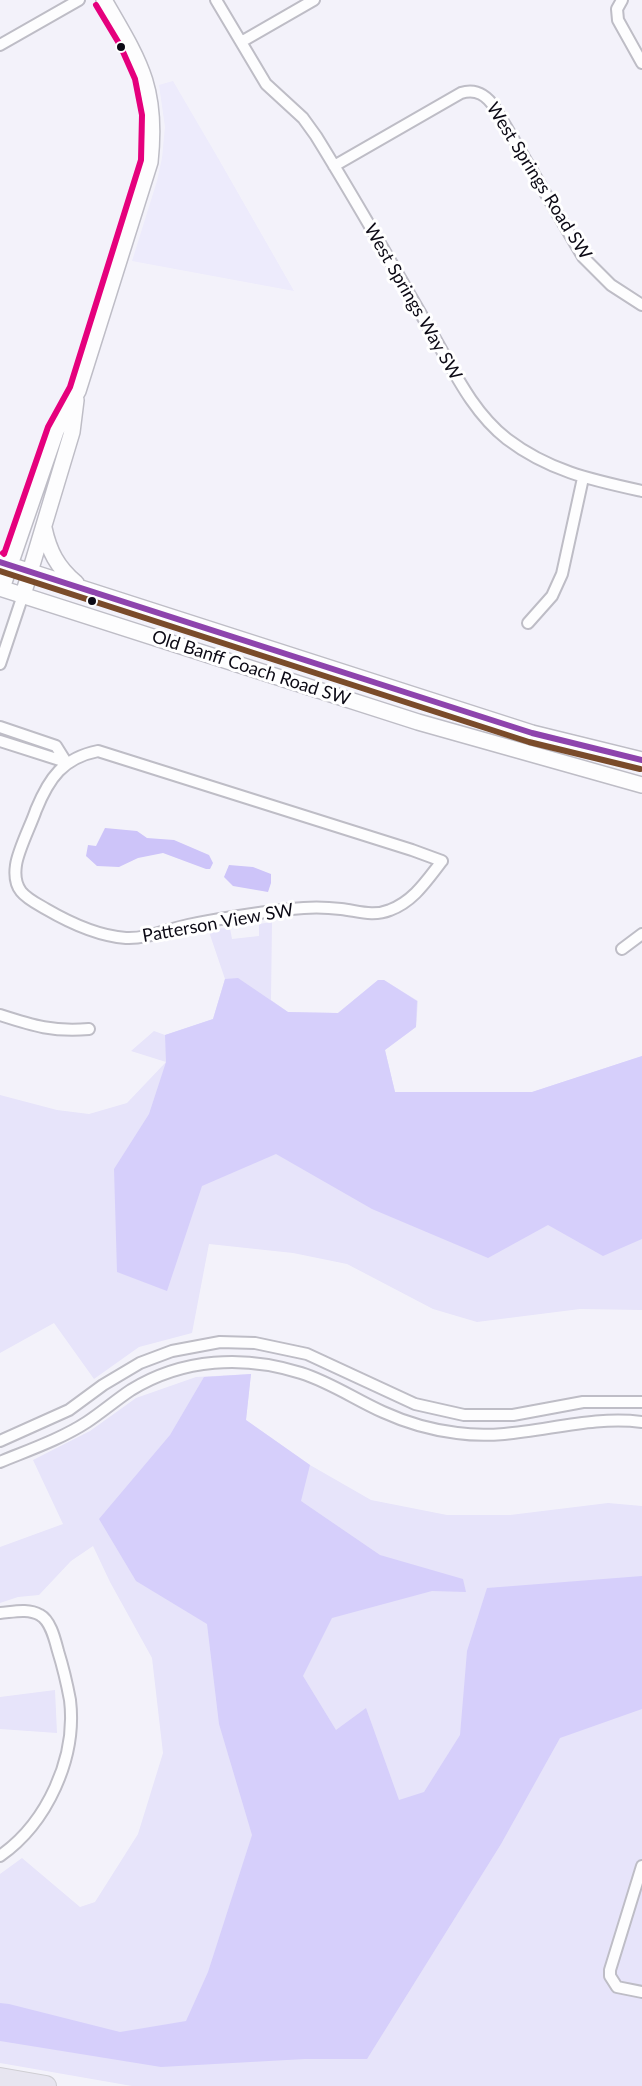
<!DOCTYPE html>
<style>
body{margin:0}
canvas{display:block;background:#f3f2fa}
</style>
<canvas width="642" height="2086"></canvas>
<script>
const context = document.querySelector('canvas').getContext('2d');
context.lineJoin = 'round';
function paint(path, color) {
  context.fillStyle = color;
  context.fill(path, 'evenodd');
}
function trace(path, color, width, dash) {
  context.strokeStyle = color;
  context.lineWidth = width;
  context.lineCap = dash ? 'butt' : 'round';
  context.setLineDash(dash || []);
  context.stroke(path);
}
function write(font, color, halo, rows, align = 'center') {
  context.font = font + ' Lato,sans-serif';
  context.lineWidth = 6;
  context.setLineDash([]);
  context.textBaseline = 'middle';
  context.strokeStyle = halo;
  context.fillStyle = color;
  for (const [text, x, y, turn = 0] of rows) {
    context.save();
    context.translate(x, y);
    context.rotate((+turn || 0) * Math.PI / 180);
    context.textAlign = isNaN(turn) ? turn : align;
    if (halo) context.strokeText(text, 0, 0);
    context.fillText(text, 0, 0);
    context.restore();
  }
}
const built = new Path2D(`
 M173,81L218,158L294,291L132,261L157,181L162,158L165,127L159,85Z`);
const green = new Path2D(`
 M272,922L271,1000L288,1012L338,1013L378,980H384L418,1001L416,1027L385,1050L395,1092H532L642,1056V1310L580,1309L477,1322L433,1309L347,1264L293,1253L209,1244L192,1333L139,1347L94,1379L54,1323L0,1353V1095L57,1110L89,1114L127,1103L166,1062L131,1051L154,1031L165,1035L213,1019L225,979L208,929L230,928L232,939L259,936V924Z
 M251,1374L246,1420L310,1465L371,1500L447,1515H510L608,1503L642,1506V2086H132L0,2063V1874L22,1858L80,1907L95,1902L138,1834L163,1753L152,1658L110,1582L93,1546L71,1561L39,1595L18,1597L0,1603V1547L63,1524L33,1460L90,1431L136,1398L196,1377Z
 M55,1690L57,1733L0,1729V1697Z`);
const forest = new Path2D(`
 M238,978L288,1012L338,1013L378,980H384L417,1001L416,1027L385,1050L395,1092H532L642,1056V1239L603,1256L548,1225L488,1258L372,1209L276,1154L202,1186L167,1291L117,1272L114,1169L149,1114L166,1062L165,1035L213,1019L225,979Z
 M251,1374L246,1420L310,1465L301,1501L380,1555L463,1579L466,1592L432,1591L332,1618L303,1676L336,1730L366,1708L399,1800L424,1792L460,1735L467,1651L487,1588L642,1576V1709L560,1738L501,1844L367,2059H305L161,2067L0,2041V2003L9,2004L120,2032L186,2021L208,1972L252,1835L219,1724L207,1624L136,1581L99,1519L170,1435L204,1377Z`);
const water = new Path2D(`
 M105,828L137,831L147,838L174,840L209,855L213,863L210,869H206L163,853L138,858L119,867L97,866L86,856L88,845L96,846Z
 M229,865L253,867L271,874V883L268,892L233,886L224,877Z`);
const street = new Path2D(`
 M216,0L266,84L303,118L316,136C355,199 392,264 429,328C452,367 471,411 507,439C549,471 592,480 642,491
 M622,0L617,9L618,20L642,63
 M241,42L314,0
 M0,45L79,0
 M334,166L461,93C477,88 487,96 495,108L583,257L611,285L642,305
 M528,623L552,596L562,574L583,478
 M0,664L23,595
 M0,727L56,746L66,762
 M0,741L66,762
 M98,751L412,850L442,861C427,880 414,901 390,910C373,917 358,911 341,909C326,907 307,907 291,909C257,913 222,918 188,925C168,929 147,939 126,938C98,936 70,923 46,909C27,898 12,892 16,865C18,850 31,825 36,810C49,778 63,758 98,751Z
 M622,949L642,934
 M0,1015C34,1026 53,1032 89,1029
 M0,1441L69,1410L103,1385L140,1363L172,1351L220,1342L255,1343L307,1354L415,1404L464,1415H513L583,1402H642
 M0,1462C29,1450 61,1439 87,1422C102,1412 116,1400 131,1390C183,1358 244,1355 301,1373C330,1382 356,1400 383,1412C407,1423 432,1430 457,1433C520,1442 579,1414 642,1422
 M0,1613C13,1612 28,1608 40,1615C51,1621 55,1640 58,1651C63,1667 67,1684 70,1700C77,1758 47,1823 0,1856
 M642,1866L610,1970V1976L617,1987L642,1992`);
const secondary = new Path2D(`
 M44,528C49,551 57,567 76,583
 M0,562L532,733L642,760
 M0,588L418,722L642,785
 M2,588L56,431L78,391L150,162C158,88 140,62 104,0
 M23,595L72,432L76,400`);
const highway = new Path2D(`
 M0,2078L46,2086`);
const bus1 = new Path2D(`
 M0,562L532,733L642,760`);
const bus2 = new Path2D(`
 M0,571L529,742L640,769`);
const bus3 = new Path2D(`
 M3,553L4,554L48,427L70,387L141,160L142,115L135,79L120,45L96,5`);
const markers = [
 [121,47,5,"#0c0a15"],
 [92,601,5,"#0c0a15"]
];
const streetNames = [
 ["West Springs Road SW",539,181,58],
 ["West Springs Way SW",413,302,60],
 ["Old Banff Coach Road SW",251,668,18],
 ["Patterson View SW",218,923,-10]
];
paint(built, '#edebfc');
paint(green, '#e7e4fa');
paint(forest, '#d6cffb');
paint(water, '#cdc4f9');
trace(street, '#bebdc6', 14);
trace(secondary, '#bebdc6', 18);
trace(highway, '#cfced3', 22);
trace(street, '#fdfdfe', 10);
trace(secondary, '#fdfdfe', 15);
trace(highway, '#e7e5f0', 20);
trace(bus1, '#8e44ad', 6);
trace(bus2, '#7a4b2a', 6);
trace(bus3, '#e5007d', 6);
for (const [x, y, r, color] of markers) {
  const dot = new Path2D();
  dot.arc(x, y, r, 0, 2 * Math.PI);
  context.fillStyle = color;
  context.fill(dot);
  trace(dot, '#fff', 2);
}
write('18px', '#0c0a15', '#fff', streetNames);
</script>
